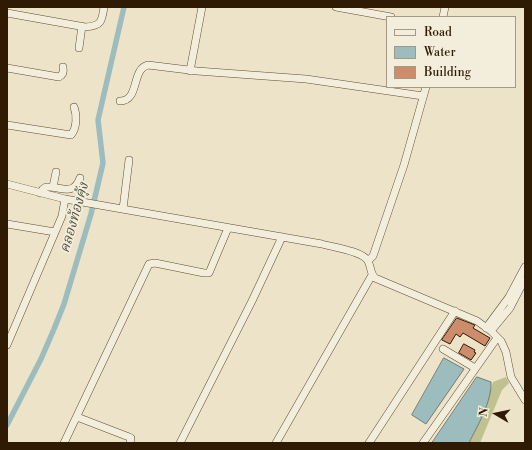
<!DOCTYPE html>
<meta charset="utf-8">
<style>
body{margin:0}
#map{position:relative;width:532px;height:450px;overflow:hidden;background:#ede3c8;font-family:"Libre Bodoni",serif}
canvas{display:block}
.frame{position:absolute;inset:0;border:8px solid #2f1a03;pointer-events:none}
.legend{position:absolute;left:386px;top:16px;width:130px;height:72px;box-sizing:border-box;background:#f3eddb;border:1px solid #a59985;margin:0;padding:5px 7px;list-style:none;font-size:12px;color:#2f1a03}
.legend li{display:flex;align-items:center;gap:8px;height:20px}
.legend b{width:20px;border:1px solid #a59985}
.north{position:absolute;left:476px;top:394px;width:40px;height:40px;-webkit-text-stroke:3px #f3eddb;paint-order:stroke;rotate:279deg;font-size:11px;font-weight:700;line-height:16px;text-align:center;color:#2f1a03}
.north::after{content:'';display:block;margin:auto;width:14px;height:18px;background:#2f1a03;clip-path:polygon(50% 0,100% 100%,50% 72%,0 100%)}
</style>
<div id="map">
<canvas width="532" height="450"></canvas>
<div class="frame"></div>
<ul class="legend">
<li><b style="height:5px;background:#f3eddb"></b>Road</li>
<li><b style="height:11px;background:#9cbcbe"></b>Water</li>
<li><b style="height:11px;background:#cd8d6d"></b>Building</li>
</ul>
<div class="north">N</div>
</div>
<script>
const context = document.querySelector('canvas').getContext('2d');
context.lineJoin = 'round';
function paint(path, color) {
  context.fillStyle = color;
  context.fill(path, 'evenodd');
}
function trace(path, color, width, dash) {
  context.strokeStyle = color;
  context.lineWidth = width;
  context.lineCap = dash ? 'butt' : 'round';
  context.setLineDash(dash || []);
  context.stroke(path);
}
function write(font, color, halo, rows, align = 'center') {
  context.font = font + ' "Libre Bodoni","Noto Serif Thai",serif';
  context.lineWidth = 3.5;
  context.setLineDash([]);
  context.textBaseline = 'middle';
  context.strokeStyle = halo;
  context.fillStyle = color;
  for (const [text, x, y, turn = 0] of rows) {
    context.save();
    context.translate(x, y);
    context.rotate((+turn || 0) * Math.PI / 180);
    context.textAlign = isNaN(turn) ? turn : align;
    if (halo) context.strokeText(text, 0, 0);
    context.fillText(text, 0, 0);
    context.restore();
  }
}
const green = new Path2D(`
 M506,377L509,383L502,390L480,443H469L484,412L493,382Z`);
const water = new Path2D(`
 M444,358L464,369L426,424L412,415Z
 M477,377L491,382C492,402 477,426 469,443H432Z`);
const canal = new Path2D(`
 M7,425L41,359L54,329L64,304L91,214L103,163L98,120L124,7`);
const building = new Path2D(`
 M457,318L475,325L473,328L490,338L485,346L463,333L460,337L456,334L450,344L442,340Z
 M464,344L475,350L474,352L476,353L471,360L459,353Z`);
const minor = new Path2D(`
 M336,7L391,17
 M7,13L85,27C101,26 102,22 104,7
 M443,17L445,7
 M79,48L82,26
 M7,68L59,77C63,75 64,72 63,67
 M190,71L202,7
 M120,101C140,101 131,69 148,65L197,71L306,79L423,96
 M7,125L71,135C77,128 77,115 74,107
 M7,184L65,199L322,244C332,247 363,251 368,261C371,266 370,273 375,278L477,321L491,331L501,341L506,352L511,377L525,400
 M53,187L56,172
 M40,193L43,189L46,187C61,186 73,197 80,178
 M123,209L129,160
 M7,224L55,232
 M368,261L373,256L404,165L426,87
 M486,328L509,297L525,267
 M491,331L510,308L524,281
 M7,345L62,216L65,199
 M443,349L475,368
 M77,417L129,437L131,438L130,443
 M64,443L149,264L155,263L204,273H209L228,228
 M180,443L252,301L282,237
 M276,443L372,275
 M369,443L455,311
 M423,443L497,338`);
const waterNames = [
 ["คลองท้องคุ้ง",75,218,-74]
];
paint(green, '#c0c190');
paint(water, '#9cbcbe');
trace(water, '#707b73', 1);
trace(canal, '#9cbcbe', 5.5);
paint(building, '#cd8d6d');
trace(building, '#2f1a03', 1);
trace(minor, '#5e4c34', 8);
trace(minor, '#f3eddb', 7);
write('italic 14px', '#555344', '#f3eddb', waterNames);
</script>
